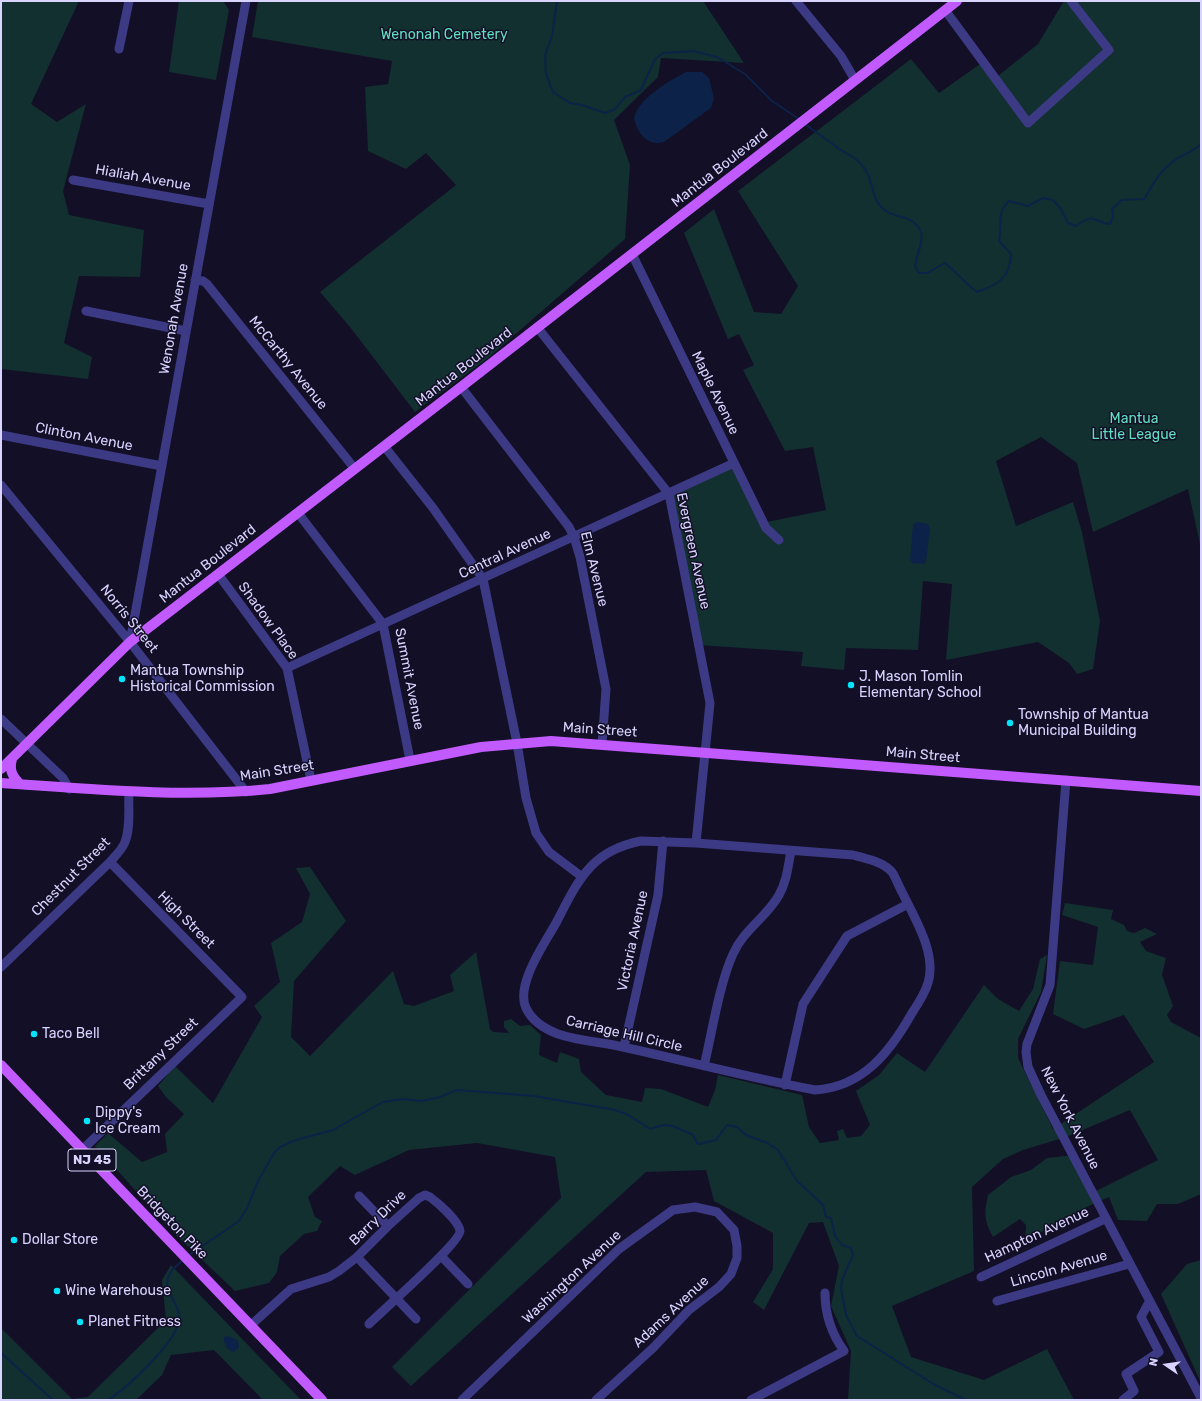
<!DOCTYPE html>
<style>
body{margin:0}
#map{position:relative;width:1202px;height:1401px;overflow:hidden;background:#130f26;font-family:Rubik,sans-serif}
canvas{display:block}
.frame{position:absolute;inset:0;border:2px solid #d9d4ff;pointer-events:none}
.north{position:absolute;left:1146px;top:1345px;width:40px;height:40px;-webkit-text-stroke:3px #130f26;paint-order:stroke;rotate:283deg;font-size:11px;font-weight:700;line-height:16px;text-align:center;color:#d9d4ff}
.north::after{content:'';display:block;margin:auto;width:14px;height:18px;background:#d9d4ff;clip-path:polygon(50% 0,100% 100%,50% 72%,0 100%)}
</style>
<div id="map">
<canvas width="1202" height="1401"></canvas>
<div class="frame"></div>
<div class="north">N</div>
</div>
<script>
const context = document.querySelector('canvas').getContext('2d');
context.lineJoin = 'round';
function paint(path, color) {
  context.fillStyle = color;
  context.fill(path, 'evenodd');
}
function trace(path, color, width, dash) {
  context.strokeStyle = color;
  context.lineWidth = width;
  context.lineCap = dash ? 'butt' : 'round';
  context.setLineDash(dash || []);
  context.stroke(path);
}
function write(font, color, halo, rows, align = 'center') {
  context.font = font + ' Rubik,sans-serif';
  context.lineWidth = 3;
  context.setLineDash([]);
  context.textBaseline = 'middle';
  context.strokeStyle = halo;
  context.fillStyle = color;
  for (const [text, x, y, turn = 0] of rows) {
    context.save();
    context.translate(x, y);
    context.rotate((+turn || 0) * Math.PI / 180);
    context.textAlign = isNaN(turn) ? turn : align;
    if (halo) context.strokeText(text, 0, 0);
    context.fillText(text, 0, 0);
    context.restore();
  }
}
const green = new Path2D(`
 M1,1H79L31,104L57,122L86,104L63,191L69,215L144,230L140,277L79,276L64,343L92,357L88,379L1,369Z
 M179,1H223L229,10L216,80L169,72Z
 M258,1H703L744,63L661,58L658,77L614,120L630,165L625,239L488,358L415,412L350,327L320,292L456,185L426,153L406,169L368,151L365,87L388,84L392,61L252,37Z
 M1064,1H1201V549L1188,489L1093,532L1077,463L1041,437L996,461L1016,526L1073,502L1082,532L1100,621L1093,669L1077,674L1069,663L1038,642L946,660L952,584L923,581L918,650L846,648L844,670L801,666L803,652L698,645L665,494L731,465L762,523L826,510L813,447L785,451L743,370L754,365L739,334L728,339L684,233L714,209L754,312L781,314L798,286L738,191L911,59L939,93L983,62L994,79L1038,44Z
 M310,867L346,921L294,981L291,1037L310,1056L393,971L404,1004L414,1006L454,991L450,975L476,952L490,1029L493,1032L509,1033L504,1027V1021L511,1019L520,1026L530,1025L541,1035L539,1055L557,1063L560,1052L579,1059L581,1072L606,1095L642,1102L645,1088L661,1089L708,1107L715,1090L718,1075L802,1095L809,1127L820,1143L839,1140L837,1131L843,1129L847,1138L861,1136L870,1125L856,1091L879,1075L897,1053L925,1072L984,985L998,999L1019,1011L1033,989L1040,959L1047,955L1041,992L1018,1039V1058L1053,1129L1154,1062L1124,1015L1084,1029L1053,1014L1060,961L1093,965L1098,927L1062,915L1065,903L1113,910L1111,919L1124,925L1127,931L1134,933L1145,928L1157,934L1140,942L1146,951L1166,958L1162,975L1173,1006L1167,1015L1171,1022L1201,1038V1194L1178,1204H1157L1147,1221L1118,1220L1109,1197C1080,1208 1053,1227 1025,1241L1026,1225L1020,1219L993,1237C984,1220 984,1214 988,1195L1011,1177L1031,1170L1047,1158L1075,1155L1094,1192L1158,1160L1130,1110L1066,1137L1023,1150L1003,1159L972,1187L974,1271L892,1306L911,1357L984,1380L1047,1349L1074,1400H848L851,1351L831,1306L839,1266L823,1222L809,1223L764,1310L753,1302L773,1269V1233L714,1201L706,1170L646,1172L411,1386L392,1367L561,1198L555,1157L477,1143L409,1150L355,1175L340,1166L308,1197L315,1217L322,1221L317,1231L304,1234L280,1256L277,1272L269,1283L235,1291L177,1236L95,1146L108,1133L142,1162L167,1152L165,1134L184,1114L166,1097L158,1086L175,1066L213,1103L262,1017L254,1006L280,982L271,943L302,922L310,894L296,868Z
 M1201,1260V1383L1161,1294L1187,1264Z
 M171,1265L301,1400H263L214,1350L171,1355L162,1375L136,1400H1V1328L72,1399L88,1397L166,1320L162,1280Z`);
const water = new Path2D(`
 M686,72H702L709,78L714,98L711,108L664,142C648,147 638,134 634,119C637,99 669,81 686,72Z
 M918,522L928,524L930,529L926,562L923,564L912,563L910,560L913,524Z
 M227,1336L238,1340L239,1347L234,1352C227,1351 223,1343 224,1337Z`);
const stream = new Path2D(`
 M557,1L552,36L545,55L546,74L553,92L570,103L582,105L605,113L615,109L625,97L641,90L655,59L663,53L693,51L717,57L745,74L772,101L799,119
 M805,124C816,132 827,140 838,148C850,157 853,154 864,168C875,181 869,199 886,211C896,218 913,216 920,230C925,240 916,255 915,266L919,273H927L945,263C956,272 965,283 977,292C998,285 1010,278 1011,254L999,241C1003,224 995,215 1009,201L1028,206L1043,198L1053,200L1061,209L1068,223L1076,226C1096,211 1093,223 1110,224L1113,217L1112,209L1122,200L1144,199C1152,187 1158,173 1170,164C1180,155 1190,154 1201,144
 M188,1256L239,1221L247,1208L258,1181L274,1153L280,1147L296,1140L333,1130L383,1102L402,1099L422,1101L440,1097L457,1090L534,1096L615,1110L627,1114L650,1129L664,1125L673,1126L693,1135L697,1143L699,1144L716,1140L727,1125L737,1127L746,1135L767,1143L778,1150L797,1181L823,1205L826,1217L831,1218L835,1236L842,1245L851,1248L853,1255L842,1280L841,1289L846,1315L857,1336L935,1385L966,1400
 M1,1353L53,1400
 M108,1400C127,1388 174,1344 179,1322C183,1305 159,1291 170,1273C173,1268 179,1264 183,1260`);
const minor = new Path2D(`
 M796,1L841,56L855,80
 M945,10L1028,123L1109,50L1071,1
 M119,49L129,1
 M73,180L209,204
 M632,254L766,528L779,540
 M195,280L203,281L207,284L355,469
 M86,311L186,331
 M537,327L669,494L710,703L696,843
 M461,387L569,527L574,537L580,557L606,689L602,744
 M1,435L162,466
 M384,446L433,508L483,579L517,743L526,798L536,833L549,852L581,876
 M1,485L130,642L246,792
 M298,513L383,624L410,760
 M218,574L287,668L311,780
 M130,642L246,1
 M287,668L734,463
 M1,719L63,778L69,789
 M1066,780L1050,985L1027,1044L1026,1052L1028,1067L1041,1095L1201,1398
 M641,841L696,843L853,855C865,858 883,862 892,872C896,878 899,887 903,894C915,919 937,954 928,983C925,993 918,1004 912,1013C890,1052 863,1087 815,1090C750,1078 687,1061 623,1047C602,1042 578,1041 558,1034C545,1029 532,1021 526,1008C515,985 545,943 556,923C578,881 590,851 641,841Z
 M1,967L110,862C115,856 122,850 125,842C131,827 128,807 129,791
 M624,1047L658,895L663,841
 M704,1066C712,1033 719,985 733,954C744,929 767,917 779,895C787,881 788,866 791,851
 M785,1085L803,1004L847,936L908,904
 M82,1150L242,997L110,862
 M359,1196L388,1226
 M441,1256L468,1284
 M357,1257L416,1319
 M981,1277L1105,1219
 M997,1301L1129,1264
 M251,1325L291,1289L329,1277L339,1271L357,1257L388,1226L419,1198L425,1195L430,1197C438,1203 459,1221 460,1231C460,1243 382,1311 369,1324
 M462,1400L619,1249L673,1210L695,1207L717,1212L734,1230L737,1246V1258L731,1274L719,1287L689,1310L653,1348L596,1400
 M751,1400L844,1351C831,1333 825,1314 825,1293
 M1123,1400L1134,1391L1126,1374L1159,1352L1141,1317L1149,1302`);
const major = new Path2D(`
 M12,759C9,770 12,776 20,784
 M1,769L130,642L461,387L957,1
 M1,783C90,789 181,798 270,789L481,747L551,741L1201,791
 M1,1065L322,1400`);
const markers = [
 [122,679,4,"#00e5ff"],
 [851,685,4,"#00e5ff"],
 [1010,723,4,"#00e5ff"],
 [34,1034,4,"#00e5ff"],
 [87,1121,4,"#00e5ff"],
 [14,1240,4,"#00e5ff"],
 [57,1291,4,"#00e5ff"],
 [80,1322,4,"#00e5ff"]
];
const shields = [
 [92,1160,48]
];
const shieldNames = [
 ["NJ 45",92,1160]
];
const parkNames = [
 ["Wenonah Cemetery",444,35],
 ["Mantua",1134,419],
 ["Little League",1134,435]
];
const streetNames = [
 ["Mantua Boulevard",720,168,-38],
 ["Hialiah Avenue",143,178,10],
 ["Wenonah Avenue",174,319,-80],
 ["McCarthy Avenue",288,363,51],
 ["Mantua Boulevard",464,367,-38],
 ["Maple Avenue",715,393,64],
 ["Clinton Avenue",84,437,11],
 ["Evergreen Avenue",693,551,78],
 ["Central Avenue",505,554,-25],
 ["Mantua Boulevard",208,564,-38],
 ["Elm Avenue",594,569,76],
 ["Norris Street",129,619,51],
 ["Shadow Place",268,621,54],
 ["Summit Avenue",409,679,79],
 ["Main Street",600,730,4],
 ["Main Street",923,755,5],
 ["Main Street",277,771,-9],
 ["Chestnut Street",71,877,-45],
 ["High Street",186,920,45],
 ["Victoria Avenue",633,941,-78],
 ["Carriage Hill Circle",624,1034,13],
 ["Brittany Street",161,1054,-44],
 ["New York Avenue",1070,1118,63],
 ["Barry Drive",378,1218,-44],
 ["Bridgeton Pike",172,1223,46],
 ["Hampton Avenue",1037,1235,-25],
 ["Lincoln Avenue",1059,1269,-16],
 ["Washington Avenue",572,1277,-43],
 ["Adams Avenue",671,1312,-43]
];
const poiNames = [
 ["Mantua Township",130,671],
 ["Historical Commission",130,687],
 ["J. Mason Tomlin",859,677],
 ["Elementary School",859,693],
 ["Township of Mantua",1018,715],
 ["Municipal Building",1018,731],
 ["Taco Bell",42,1034],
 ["Dippy's",95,1113],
 ["Ice Cream",95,1129],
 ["Dollar Store",22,1240],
 ["Wine Warehouse",65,1291],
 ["Planet Fitness",88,1322]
];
paint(green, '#12302f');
paint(water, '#0c2248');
trace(stream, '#0c2248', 2);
trace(minor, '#3d3a85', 9);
trace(major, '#c25bff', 10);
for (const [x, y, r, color] of markers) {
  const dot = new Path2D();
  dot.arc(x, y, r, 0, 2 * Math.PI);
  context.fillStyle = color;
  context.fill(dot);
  trace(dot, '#130f26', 1.5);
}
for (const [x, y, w] of shields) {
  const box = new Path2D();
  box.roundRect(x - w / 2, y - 11, w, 22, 3);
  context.fillStyle = '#130f26';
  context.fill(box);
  trace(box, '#d9d4ff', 1);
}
write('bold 13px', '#d9d4ff', null, shieldNames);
write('14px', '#5fe0c0', '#130f26', parkNames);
write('14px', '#d9d4ff', '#130f26', streetNames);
write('14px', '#d9d4ff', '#130f26', poiNames, 'left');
</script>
